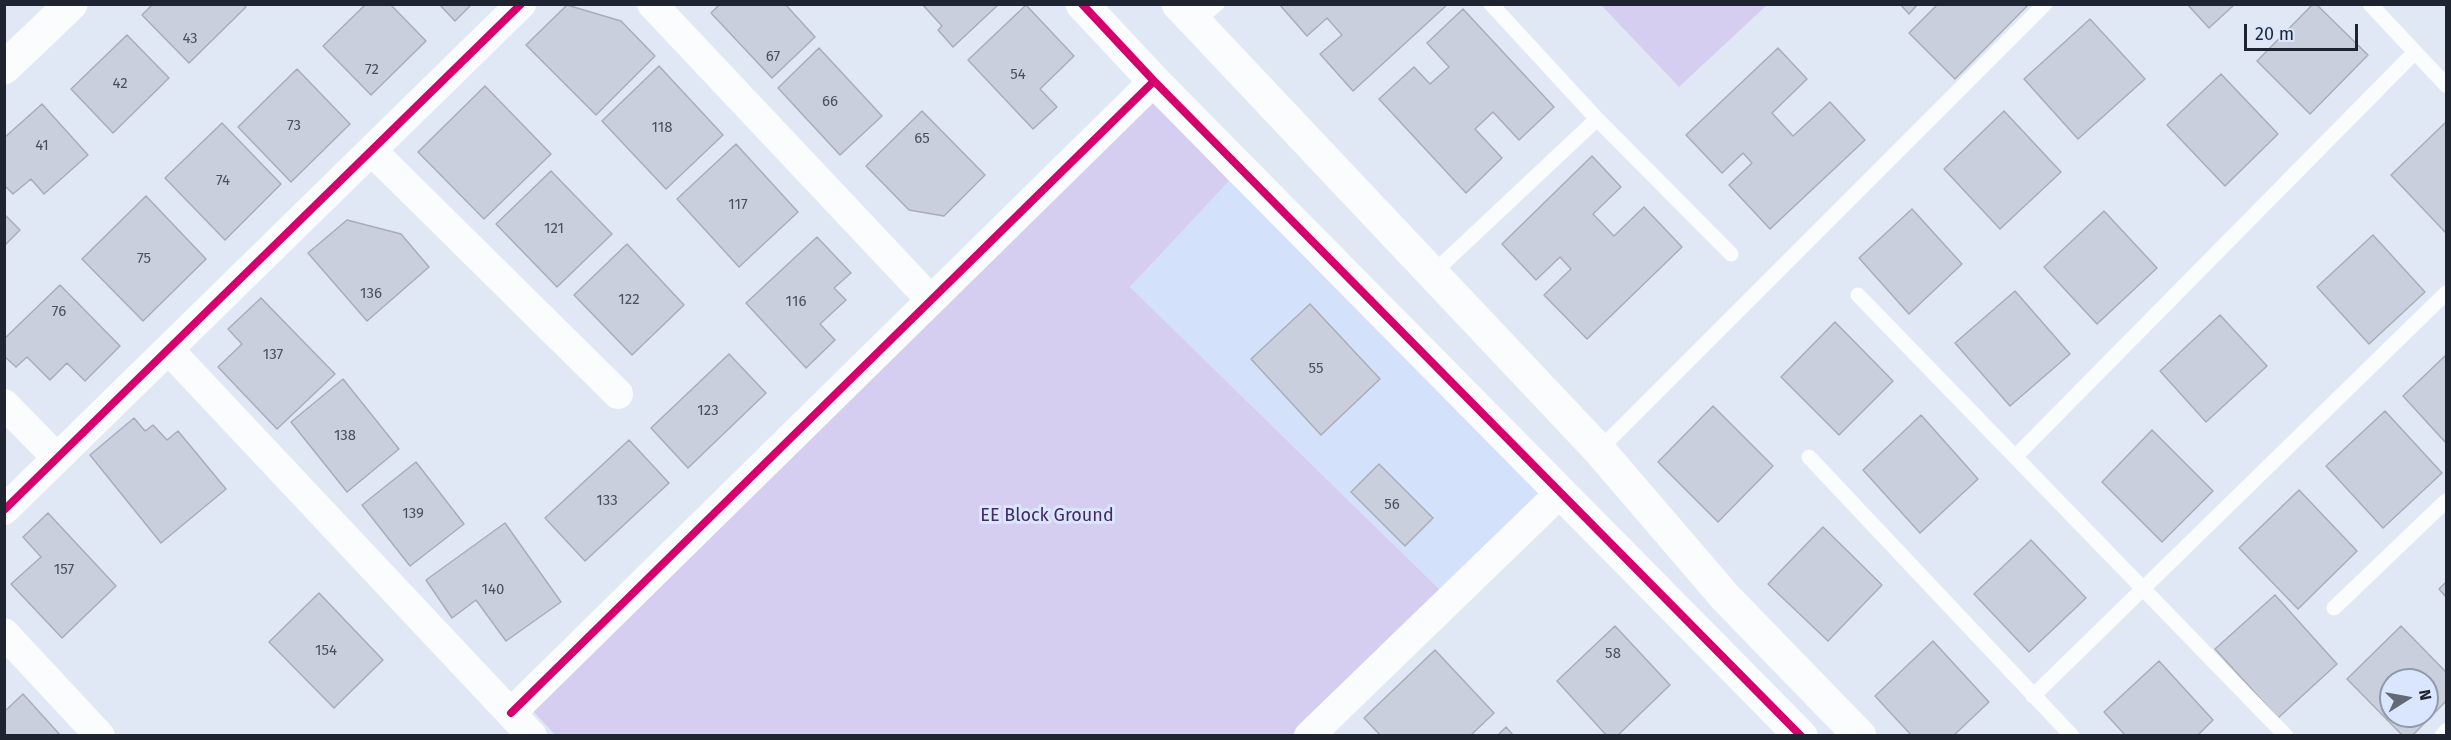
<!DOCTYPE html>
<style>
body{margin:0}
#map{position:relative;width:2451px;height:740px;overflow:hidden;background:#e1e8f5;font-family:"Fira Sans",sans-serif}
canvas{display:block}
.frame{position:absolute;inset:0;border:6px solid #1f2530;pointer-events:none}
.north{position:absolute;left:2379px;top:668px;width:60px;height:60px;box-sizing:border-box;background:#d9e6fd;border:2px solid #8f99ab;border-radius:50%;rotate:79deg;font-size:16px;font-weight:700;line-height:24px;text-align:center;color:#1f2530}
.north::after{content:'';display:block;margin:auto;width:21px;height:27px;background:#636975;clip-path:polygon(50% 0,100% 100%,50% 72%,0 100%)}
.scale{position:absolute;left:2244px;top:24px;width:114px;height:27px;box-sizing:border-box;border:3px solid #1f2530;border-top:0;padding-left:8px;font-size:18px;line-height:21px;white-space:nowrap;color:#1f2530;-webkit-text-stroke:4px #d9e6fd;paint-order:stroke}
</style>
<div id="map">
<canvas width="2451" height="740"></canvas>
<div class="frame"></div>
<div class="north">N</div>
<div class="scale">20 m</div>
</div>
<script>
const context = document.querySelector('canvas').getContext('2d');
context.lineJoin = 'round';
function paint(path, color) {
  context.fillStyle = color;
  context.fill(path, 'evenodd');
}
function trace(path, color, width, dash) {
  context.strokeStyle = color;
  context.lineWidth = width;
  context.lineCap = dash ? 'butt' : 'round';
  context.setLineDash(dash || []);
  context.stroke(path);
}
function write(font, color, halo, rows, align = 'center') {
  context.font = font + ' "Fira Sans",sans-serif';
  context.lineWidth = 6;
  context.setLineDash([]);
  context.textBaseline = 'middle';
  context.strokeStyle = halo;
  context.fillStyle = color;
  for (const [text, x, y, turn = 0] of rows) {
    context.save();
    context.translate(x, y);
    context.rotate((+turn || 0) * Math.PI / 180);
    context.textAlign = isNaN(turn) ? turn : align;
    if (halo) context.strokeText(text, 0, 0);
    context.fillText(text, 0, 0);
    context.restore();
  }
}
const built = new Path2D(`
 M1229,181L1541,491L1440,590L1130,287Z`);
const green = new Path2D(`
 M1601,5H1767L1679,87Z
 M1153,102L1229,181L1130,287L1440,590L1292,735L556,736L532,710Z`);
const building = new Path2D(`
 M153,4H243L246,7L189,63L142,15Z
 M366,4H390L426,41L371,95L323,46Z
 M439,4H472L455,21Z
 M720,4H785L815,37L772,78L711,13Z
 M922,4H999L953,47L938,30L942,26Z
 M1279,4H1448L1353,91L1320,54L1342,35L1327,18L1307,36Z
 M1900,4H1918L1909,14Z
 M1938,4H2029L1955,79L1909,33Z
 M2187,4H2235L2209,28Z
 M2313,4H2316L2368,55L2310,114L2257,61Z
 M567,5L621,21L655,56L596,115L526,45Z
 M1026,5L1074,56L1040,89L1057,107L1033,129L968,60Z
 M1463,9L1554,107L1519,140L1493,112L1475,129L1502,158L1466,193L1379,99L1414,67L1430,84L1449,67L1427,43Z
 M2090,19L2145,79L2078,139L2024,79Z
 M127,35L169,78L113,133L71,89Z
 M819,48L882,116L840,155L778,88Z
 M1778,48L1807,79L1772,113L1793,136L1830,102L1865,140L1770,229L1729,185L1752,163L1743,153L1722,173L1686,135Z
 M659,66L723,135L666,189L602,121Z
 M297,69L350,124L291,182L238,127Z
 M2221,74L2278,134L2225,186L2167,125Z
 M485,86L551,154L484,219L418,152Z
 M42,104L88,155L44,194L31,179L13,194L4,185V138Z
 M922,111L985,175L944,216L909,210L866,166Z
 M2004,111L2061,172L2000,229L1944,169Z
 M2446,122V231L2445,232L2391,175Z
 M222,123L281,184L225,240L165,178Z
 M736,144L798,212L739,267L677,199Z
 M1592,156L1621,187L1593,214L1614,236L1644,207L1682,247L1587,339L1544,295L1571,269L1560,257L1536,280L1502,244Z
 M551,171L612,234L557,287L496,224Z
 M146,196L206,259L143,321L82,259Z
 M1912,209L1962,264L1909,314L1859,258Z
 M2104,211L2157,268L2097,324L2044,267Z
 M4,214L20,230L4,246Z
 M347,220L401,234L429,267L367,321L308,253Z
 M2373,235L2425,292L2369,344L2317,287Z
 M817,237L851,273L834,288L846,300L820,324L835,340L806,368L746,303Z
 M627,244L684,305L632,355L574,295Z
 M60,285L120,346L85,381L67,363L50,380L27,357L16,367L4,356V339Z
 M2015,291L2070,354L2010,406L1955,343Z
 M261,298L335,374L277,429L218,367L242,344L228,329Z
 M1310,304L1380,379L1321,435L1251,359Z
 M2220,315L2267,366L2206,422L2160,371Z
 M1835,322L1893,381L1839,435L1781,377Z
 M729,354L766,393L688,468L651,428Z
 M2446,355V443L2403,396Z
 M343,379L399,449L347,492L291,422Z
 M1713,406L1773,466L1718,522L1658,462Z
 M2385,411L2442,473L2383,528L2326,466Z
 M1921,415L1978,479L1920,533L1863,470Z
 M134,418L145,431L153,425L167,440L178,431L226,489L161,543L90,455Z
 M2152,430L2213,491L2162,542L2102,482Z
 M629,440L669,483L585,561L545,518Z
 M416,462L464,524L410,566L362,505Z
 M1379,464L1433,518L1405,546L1351,492Z
 M2299,490L2357,551L2298,609L2239,548Z
 M48,513L116,586L62,638L11,584L41,557L23,537Z
 M505,523L561,602L506,641L476,600L452,618L426,580Z
 M1823,527L1882,585L1828,641L1768,584Z
 M2031,540L2086,598L2029,652L1974,594Z
 M2446,582V597L2439,589Z
 M319,593L383,660L334,708L269,642Z
 M2275,595L2337,664L2278,718L2215,649Z
 M1615,626L1670,685L1617,736H1607L1557,681Z
 M2401,626L2446,672V701L2412,736H2403L2347,679ZM2391,680H2427V716H2391Z
 M1933,641L1989,702L1953,736H1912L1875,696Z
 M1435,650L1494,713L1470,736H1381L1364,718Z
 M2159,661L2213,720L2197,736H2126L2104,712Z
 M23,694L61,736H4V712Z
 M1506,727L1514,736H1497Z`);
const lane = new Path2D(`
 M1491,4L1597,119L1731,254
 M2370,4L2446,85
 M1194,23L1217,4
 M1433,273L1597,119
 M1858,295L2286,736
 M1599,450L2045,4
 M1809,457L2072,736
 M2015,457L2414,53
 M2334,608L2446,501
 M2033,696L2446,293
 M2442,736L2446,731`);
const street = new Path2D(`
 M652,4L931,300
 M372,151L618,394
 M169,350L532,736
 M4,404L57,458
 M4,510L521,4
 M4,633L100,736
 M511,713L1154,81
 M1309,736L1560,493`);
const secondary = new Path2D(`
 M1082,4L1154,81L1801,736
 M1178,4L1599,450L1726,598L1860,736
 M4,68L71,4`);
const cycleway = new Path2D(`
 M1082,4L1154,81L1801,736
 M4,510L521,4
 M511,713L1154,81`);
const numberNames = [
 ["43",190,39],
 ["67",773,57],
 ["72",372,70],
 ["54",1018,75],
 ["42",120,84],
 ["66",830,102],
 ["73",294,126],
 ["118",662,128],
 ["65",922,139],
 ["41",42,146],
 ["74",223,181],
 ["117",738,205],
 ["121",554,229],
 ["75",144,259],
 ["136",371,294],
 ["122",629,300],
 ["116",796,302],
 ["76",59,312],
 ["137",273,355],
 ["55",1316,369],
 ["123",708,411],
 ["138",345,436],
 ["133",607,501],
 ["56",1392,505],
 ["139",413,514],
 ["157",64,570],
 ["140",493,590],
 ["154",326,651],
 ["58",1613,654]
];
const parkNames = [
 ["EE Block Ground",1047,516]
];
paint(built, '#d3e1fa');
paint(green, '#d6cef1');
paint(building, '#cacfde');
trace(building, '#a9adb8', 1.5);
trace(lane, '#fafcfe', 15);
trace(street, '#fafcfe', 30);
trace(secondary, '#fafcfe', 33);
trace(cycleway, '#d6006c', 8);
write('15px', '#4b505c', null, numberNames);
write('18px', '#432865', '#d9e6fd', parkNames);
</script>
